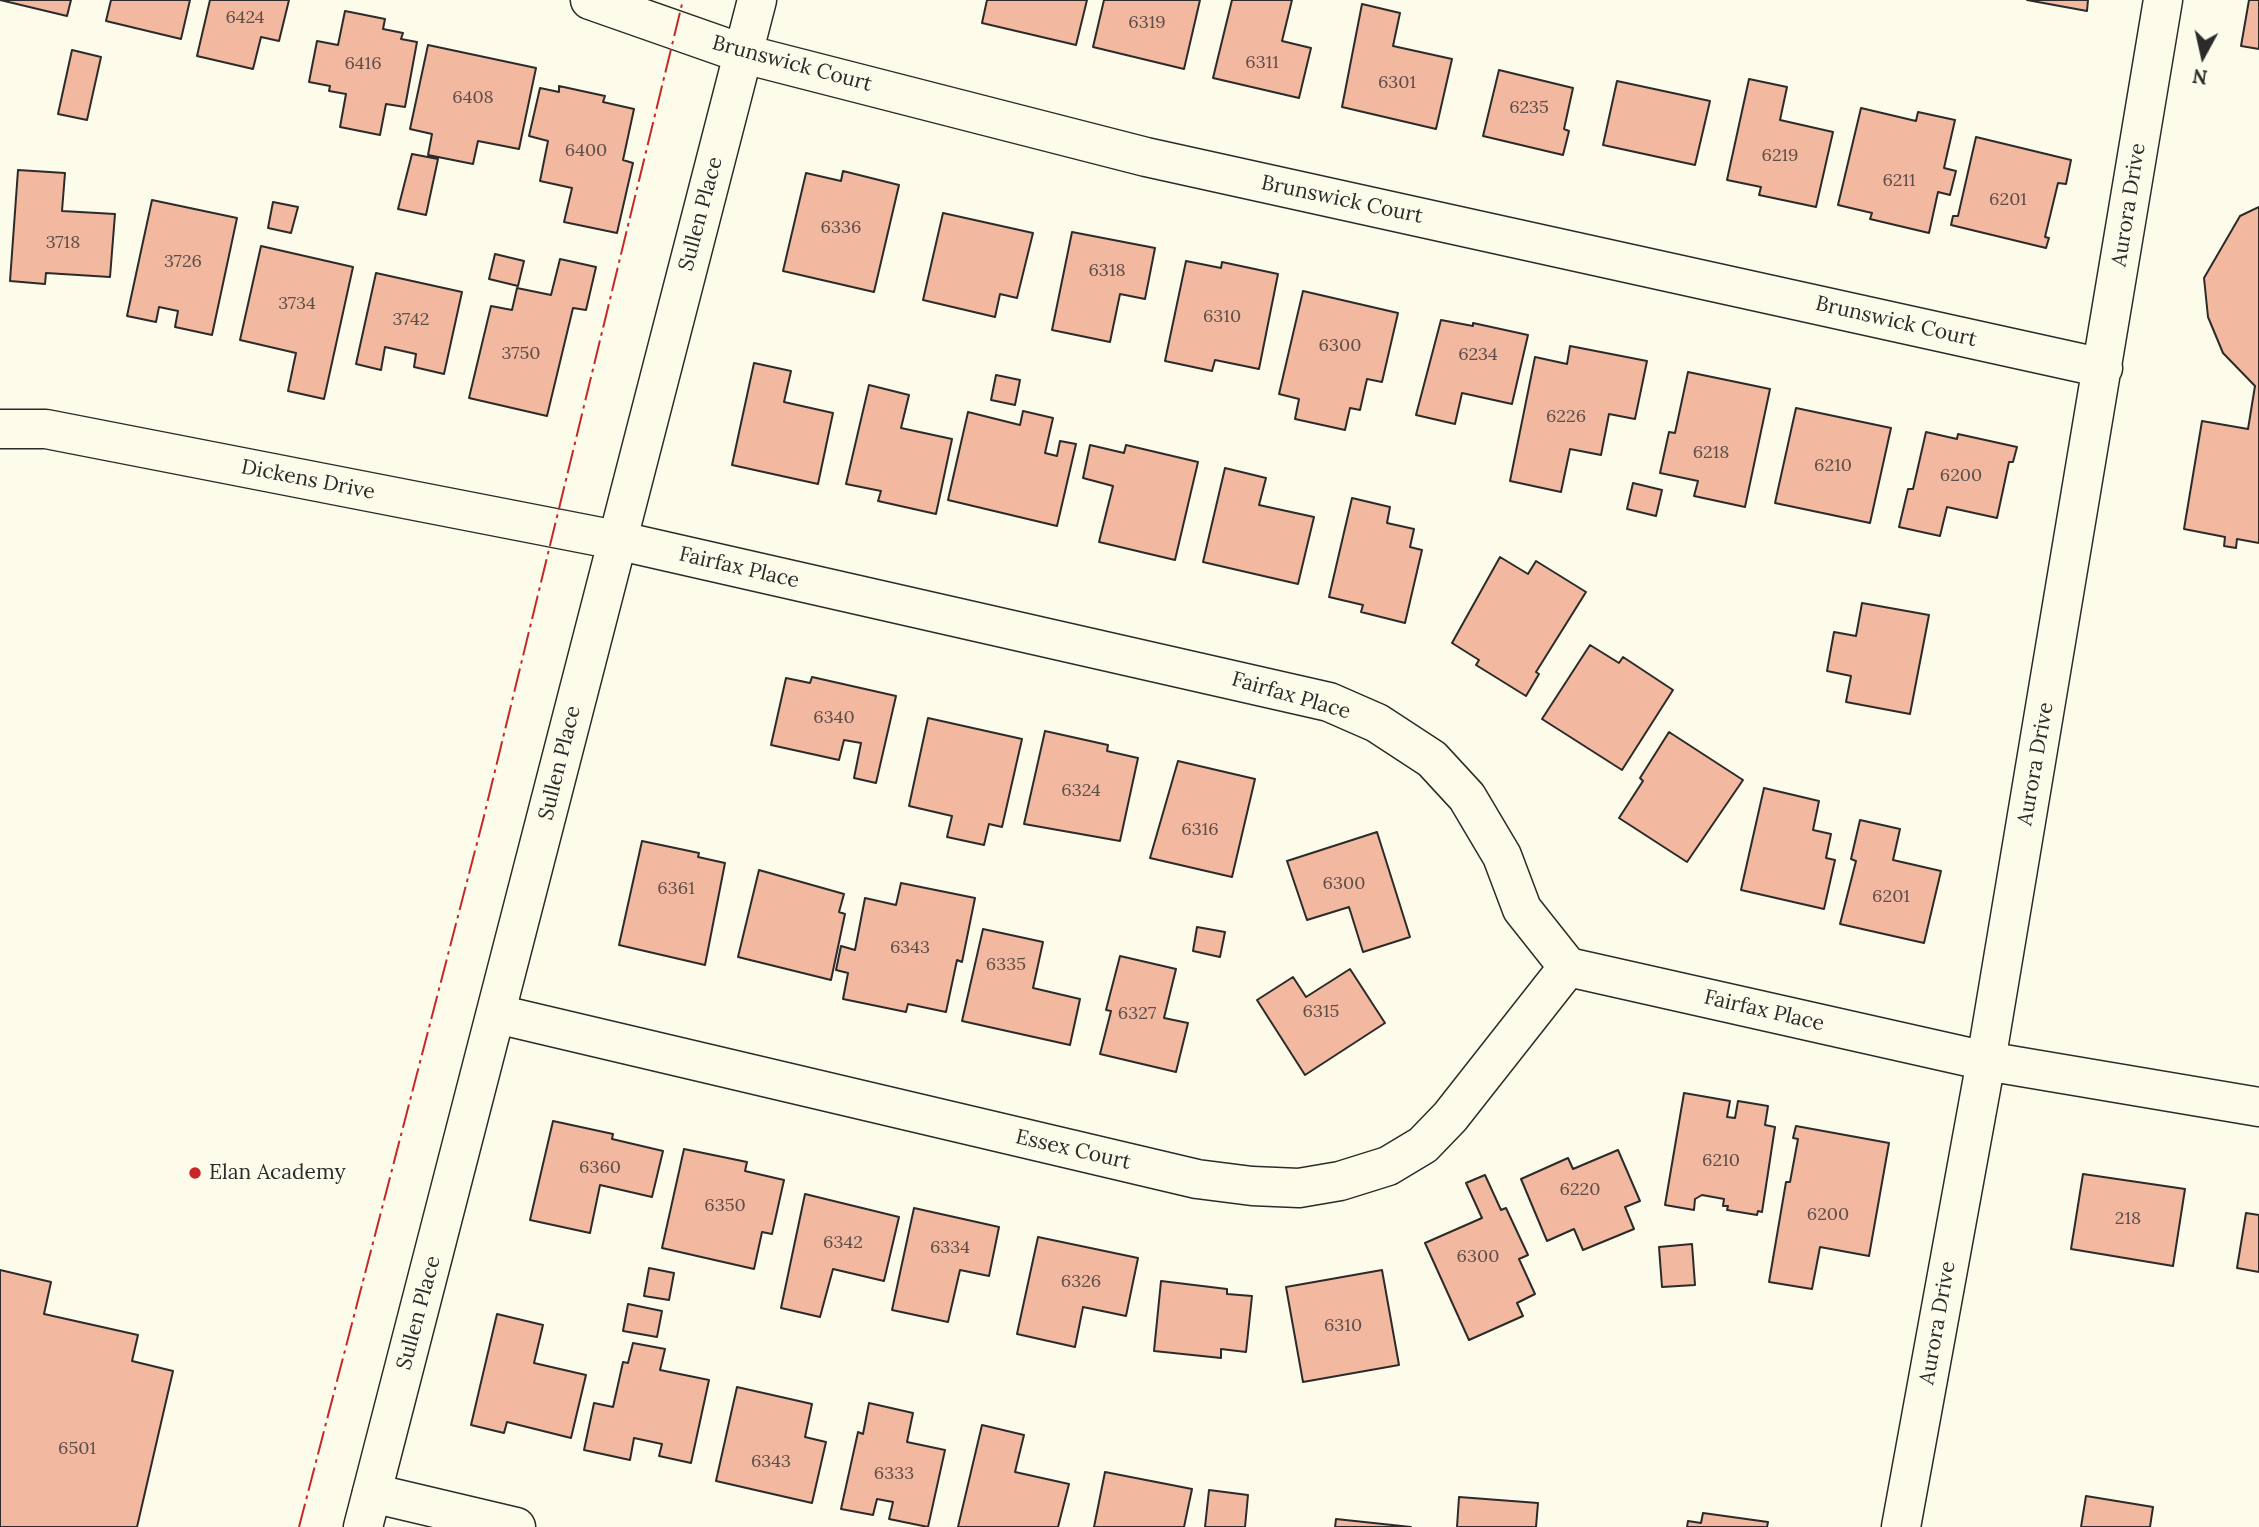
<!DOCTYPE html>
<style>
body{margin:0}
#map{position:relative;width:2259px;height:1527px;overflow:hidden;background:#fdfbea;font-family:Lora,serif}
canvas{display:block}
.north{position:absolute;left:2168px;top:21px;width:70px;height:70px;-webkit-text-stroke:5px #fdfbea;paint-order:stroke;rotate:188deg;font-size:19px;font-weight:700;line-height:28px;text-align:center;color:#2b2b2b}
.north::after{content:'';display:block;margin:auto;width:24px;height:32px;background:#2b2b2b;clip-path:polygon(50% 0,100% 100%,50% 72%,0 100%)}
</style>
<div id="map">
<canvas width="2259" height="1527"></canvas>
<div class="north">N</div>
</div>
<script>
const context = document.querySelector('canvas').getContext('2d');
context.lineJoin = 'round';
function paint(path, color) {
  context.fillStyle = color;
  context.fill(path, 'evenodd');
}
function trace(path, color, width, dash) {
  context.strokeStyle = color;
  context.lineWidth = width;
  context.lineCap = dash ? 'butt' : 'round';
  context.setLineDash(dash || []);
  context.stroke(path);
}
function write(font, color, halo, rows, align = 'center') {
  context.font = font + ' Lora,serif';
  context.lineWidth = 5;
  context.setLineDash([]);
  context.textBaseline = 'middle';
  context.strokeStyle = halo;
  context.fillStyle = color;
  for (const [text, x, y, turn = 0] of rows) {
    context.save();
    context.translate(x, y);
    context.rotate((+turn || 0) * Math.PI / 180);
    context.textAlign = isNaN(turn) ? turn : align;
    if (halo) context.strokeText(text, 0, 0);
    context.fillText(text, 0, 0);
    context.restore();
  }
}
const building = new Path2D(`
 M0,0H71L67,16Z
 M111,0H190L181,39L106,21Z
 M210,0H289L279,41L261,37L253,69L197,56Z
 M987,0H1087L1076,45L982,23Z
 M1104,0H1200L1184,69L1093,47Z
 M1232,0H1292L1282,41L1311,48L1299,98L1213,78Z
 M2027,0H2088L2087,11Z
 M2249,0H2259V49L2241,46Z
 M1362,4L1400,13L1393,46L1452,59L1436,129L1342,107Z
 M345,11L385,19L383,29L403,33L401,39L417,42L405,107L386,104L380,135L340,127L346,94L329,91L330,86L309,82L317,41L338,45Z
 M428,45L536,68L519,149L478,141L473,164L428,155L432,134L410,129Z
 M72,50L101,57L87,120L58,114Z
 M1499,70L1573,88L1564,129L1569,131L1563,155L1483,136Z
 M1749,79L1787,87L1780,120L1833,132L1816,207L1759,195L1761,187L1727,180Z
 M1617,81L1710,101L1695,165L1603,145Z
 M559,86L605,96L603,102L634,109L623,160L633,163L617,233L564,222L572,188L540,181L548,141L529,136L540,88L559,92Z
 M1861,108L1916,121L1918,112L1955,120L1944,168L1956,171L1950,195L1938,192L1929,233L1870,219L1872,213L1838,205Z
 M1976,137L2071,160L2066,184L2058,183L2045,237L2049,238L2046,248L1951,225L1953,216H1958Z
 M412,154L438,159L426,215L398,209Z
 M18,170L65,173L62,211L115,214L110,277L46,273L45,284L10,281Z
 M843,171L899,185L874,292L783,271L806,173L841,181Z
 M152,200L237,218L212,335L175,327L178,311L159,307L156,322L127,316Z
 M273,202L298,207L291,233L268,228Z
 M2259,207V543L2237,539L2236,548L2224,546L2225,537L2184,529L2202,421L2248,429L2255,386L2223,353L2208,317L2204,278L2240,216Z
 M943,213L1033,233L1017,298L1000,294L995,317L923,300Z
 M1072,232L1155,248L1145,299L1120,294L1110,342L1052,330Z
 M261,246L353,267L324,399L288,391L296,353L240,340Z
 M495,254L524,261L518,286L489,279Z
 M560,259L596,267L586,310L573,308L547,416L469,398L491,306L512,310L517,288L551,295Z
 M1186,261L1221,268L1222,262L1278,274L1259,369L1215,360L1212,371L1165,361Z
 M376,273L462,292L444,374L414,367L416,354L385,347L381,370L356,364Z
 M1303,291L1398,313L1382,382L1367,379L1360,410L1350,408L1345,430L1295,419L1299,399L1279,394Z
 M1441,320L1473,326V323L1528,335L1512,404L1462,393L1455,424L1416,415Z
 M1570,346L1647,361L1635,419L1609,414L1601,455L1570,449L1561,492L1510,481L1535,357L1567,364Z
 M754,363L791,371L784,402L833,413L818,484L732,465Z
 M1688,372L1770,389L1745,507L1694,496L1698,481L1660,473L1669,432L1675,433Z
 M996,375L1020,380L1015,405L991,400Z
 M869,385L909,395L901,428L952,439L936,514L878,501L881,491L846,484Z
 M1796,408L1891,428L1870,523L1775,503Z
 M1023,411L1053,418L1045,453L1057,456L1060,441L1076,444L1057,526L948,500L968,412L1020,425Z
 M1926,432L1957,439L1958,434L2017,447L2013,462H2009L1997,518L1947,507L1940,536L1899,527L1908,489H1913Z
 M1090,445L1124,453L1126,445L1198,462L1175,560L1099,542L1113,486L1083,478Z
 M1225,468L1266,478L1259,505L1314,517L1298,584L1203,562Z
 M1633,483L1662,490L1656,516L1627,509Z
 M1352,498L1390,507L1387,523L1414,529L1410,547L1422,550L1405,623L1361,612L1363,605L1329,597Z
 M1500,557L1528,574L1536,561L1586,592L1536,672L1539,674L1526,696L1476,665L1479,660L1452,643Z
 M1862,603L1929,615L1910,714L1846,702L1851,676L1827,671L1834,632L1856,636Z
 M1590,645L1619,663L1623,657L1673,690L1622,770L1542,719Z
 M812,677L896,696L876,783L854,778L861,743L844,740L839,760L771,745L786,678L810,683Z
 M928,718L1022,739L1002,827L989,824L984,845L947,837L952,816L909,806Z
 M1045,731L1108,745L1107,751L1138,758L1120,841L1024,824Z
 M1669,732L1743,780L1687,862L1619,818L1643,781L1640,778Z
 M1178,761L1255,779L1232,877L1150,858Z
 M1764,788L1819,801L1813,830L1831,834L1826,858L1835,860L1824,909L1741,890Z
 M1860,820L1900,829L1893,860L1941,871L1924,943L1840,924L1856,861L1851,859Z
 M1377,832L1410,937L1363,952L1349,907L1307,920L1287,861Z
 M642,841L699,853L698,857L725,863L705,965L619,945Z
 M759,870L844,894L839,912L845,914L831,980L738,957Z
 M901,883L975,898L962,962L957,960L946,1012L908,1004L906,1012L843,999L848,973L836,970L841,946L855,950L865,898L896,905Z
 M1197,927L1225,932L1220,957L1193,951Z
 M983,929L1043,942L1033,988L1080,999L1070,1045L962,1021Z
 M1120,956L1176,969L1164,1018L1188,1023L1176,1072L1100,1054L1111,1011L1106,1010Z
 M1350,969L1385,1023L1305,1075L1257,1000L1293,977L1306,997Z
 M1684,1093L1730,1101L1727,1117L1735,1118L1738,1101L1768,1106L1765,1125L1775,1127L1762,1212L1758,1211L1757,1215L1727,1210L1728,1206H1723L1724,1199L1702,1195L1695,1199L1694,1210L1665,1205Z
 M553,1121L613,1134L612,1139L663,1151L652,1197L600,1185L590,1233L530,1220Z
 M1796,1126L1889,1143L1869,1256L1820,1247L1812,1289L1769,1282L1786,1182H1790L1798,1139L1793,1138Z
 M684,1149L747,1162L745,1171L784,1180L772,1234L762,1232L754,1269L662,1248Z
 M1618,1150L1640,1201L1625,1207L1634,1229L1583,1250L1574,1229L1547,1241L1521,1179L1568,1158L1573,1169Z
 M2083,1174L2185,1189L2173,1266L2071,1249Z
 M1485,1175L1501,1210L1506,1208L1528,1255L1519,1259L1535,1294L1517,1303L1523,1316L1469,1340L1425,1243L1482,1218L1466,1183Z
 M805,1194L899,1217L884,1281L833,1269L820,1317L781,1308Z
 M914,1208L999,1227L989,1276L960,1270L948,1322L892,1310Z
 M2246,1213L2259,1215V1272L2237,1268Z
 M1038,1237L1138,1258L1126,1316L1083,1307L1075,1347L1017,1334Z
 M1692,1244L1695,1285L1662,1287L1659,1247Z
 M649,1268L674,1273L669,1300L644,1296Z
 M0,1270L51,1282L44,1314L138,1335L132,1361L173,1371L137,1527H0Z
 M1382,1270L1399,1365L1303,1382L1286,1287Z
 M1161,1281L1227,1289V1294L1252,1296L1246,1352L1221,1349V1358L1154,1351Z
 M628,1304L662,1311L657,1337L623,1331Z
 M497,1314L543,1325L534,1363L586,1375L571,1438L507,1422L504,1433L471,1425Z
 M633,1343L665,1349L660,1370L709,1380L691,1463L659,1456L662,1444L634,1438L630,1460L584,1450L594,1403L613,1407L623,1362L628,1363Z
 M737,1387L812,1404L805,1437L826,1442L812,1503L716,1481Z
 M869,1403L913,1413L907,1442L945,1450L928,1527L889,1519L893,1502L877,1499L873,1515L841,1509L858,1432L863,1434Z
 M982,1425L1024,1435L1015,1472L1069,1484L1058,1527H958Z
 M1105,1472L1192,1489L1184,1527H1094Z
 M1209,1490L1248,1495L1245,1527H1205Z
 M2086,1496L2153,1507L2150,1527H2081Z
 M1459,1497L1538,1503L1536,1527H1457Z
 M1703,1513L1768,1522L1767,1527H1687L1688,1521L1701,1523Z
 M1336,1519L1411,1527H1335Z`);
const street = new Path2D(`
 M590,0L744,54L1146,157L2103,368
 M0,429H46L616,540L1329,702L1377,723L1432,759L1467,797L1502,856L1522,909L1568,967L1986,1061L2259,1107
 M497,1014L1197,1179L1252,1186L1299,1188L1340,1181L1388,1166L1423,1145L1450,1117L1568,967
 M372,1493L516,1527
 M1901,1527L1986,1061L2163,0`);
const secondary = new Path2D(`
 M363,1527L757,0`);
const power = new Path2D(`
 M299,1527L483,820L683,0`);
const markers = [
 [195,1173,7,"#c62828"]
];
const numberNames = [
 ["6424",245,18],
 ["6319",1147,23],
 ["6311",1262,63],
 ["6416",363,64],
 ["6301",1397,83],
 ["6408",473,98],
 ["6235",1529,108],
 ["6400",586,151],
 ["6219",1780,156],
 ["6211",1899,181],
 ["6201",2008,200],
 ["6336",841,228],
 ["3718",63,243],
 ["3726",183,262],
 ["6318",1107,271],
 ["3734",297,304],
 ["6310",1222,317],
 ["3742",411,320],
 ["6300",1340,346],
 ["3750",521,354],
 ["6234",1478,355],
 ["6226",1566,417],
 ["6218",1711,453],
 ["6210",1833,466],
 ["6200",1961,476],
 ["6340",834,718],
 ["6324",1081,791],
 ["6316",1200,830],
 ["6300",1344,884],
 ["6361",676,889],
 ["6201",1891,897],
 ["6343",910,948],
 ["6335",1006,965],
 ["6315",1321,1012],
 ["6327",1137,1014],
 ["6210",1721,1161],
 ["6360",600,1168],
 ["6220",1580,1190],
 ["6350",725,1206],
 ["6200",1828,1215],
 ["218",2128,1219],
 ["6342",843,1243],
 ["6334",950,1248],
 ["6300",1478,1257],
 ["6326",1081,1282],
 ["6310",1343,1326],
 ["6501",77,1449],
 ["6343",771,1462],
 ["6333",894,1474]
];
const streetNames = [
 ["Brunswick Court",792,64,15],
 ["Brunswick Court",1342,200,12],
 ["Aurora Drive",2129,205,-81],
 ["Sullen Place",701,214,-75],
 ["Brunswick Court",1896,322,13],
 ["Dickens Drive",308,480,11],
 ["Fairfax Place",739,568,13],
 ["Fairfax Place",1291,696,16],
 ["Sullen Place",560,763,-76],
 ["Aurora Drive",2036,764,-80],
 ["Fairfax Place",1764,1011,13],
 ["Essex Court",1073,1150,13],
 ["Sullen Place",419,1313,-75],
 ["Aurora Drive",1938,1323,-80]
];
const poiNames = [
 ["Elan Academy",209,1173]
];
paint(building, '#f2b8a0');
trace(building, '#2b2b2b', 2);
trace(street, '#2b2b2b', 41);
trace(secondary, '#2b2b2b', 41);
trace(street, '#fdfbea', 38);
trace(secondary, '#fdfbea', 38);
trace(power, '#c62828', 2, [24, 5, 3.5, 5]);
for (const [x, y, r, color] of markers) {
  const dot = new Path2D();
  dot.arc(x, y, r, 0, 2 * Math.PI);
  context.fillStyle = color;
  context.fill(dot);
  trace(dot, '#fdfbea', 2.5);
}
write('18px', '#5d4e48', null, numberNames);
write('21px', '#2b2b2b', '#fdfbea', streetNames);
write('21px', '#2b2b2b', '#fdfbea', poiNames, 'left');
</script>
